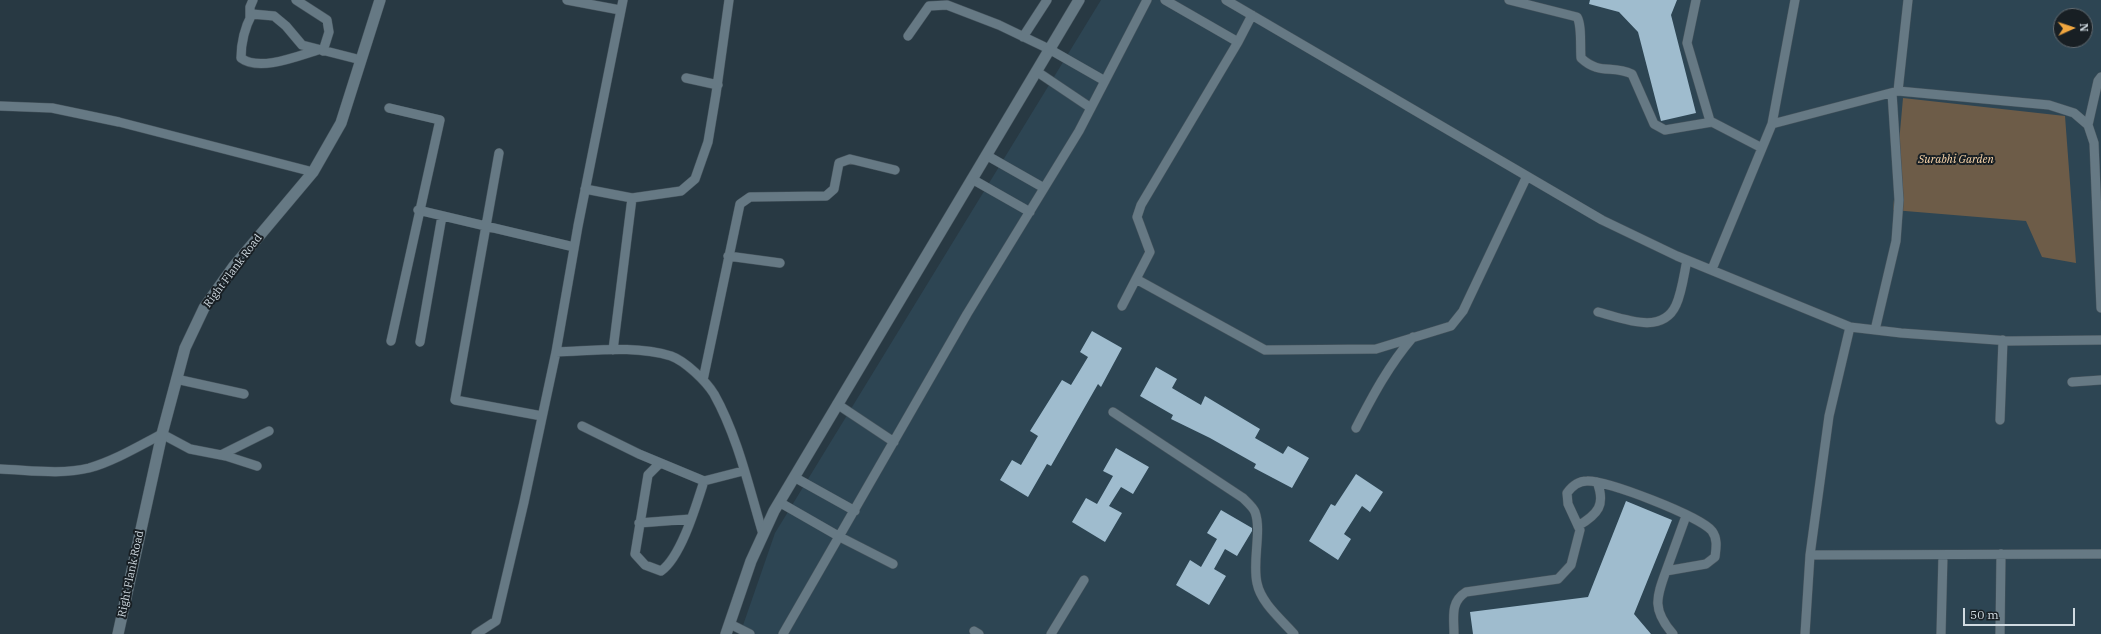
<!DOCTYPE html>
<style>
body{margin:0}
#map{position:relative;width:2101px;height:634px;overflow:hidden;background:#283943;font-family:"IBM Plex Serif",serif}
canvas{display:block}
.north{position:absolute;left:2053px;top:8px;width:40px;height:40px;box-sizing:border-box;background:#181f24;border:1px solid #626a70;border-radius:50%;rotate:87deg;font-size:11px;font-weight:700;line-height:16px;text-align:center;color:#d0dae1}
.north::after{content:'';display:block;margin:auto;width:14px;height:18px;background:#f0a63f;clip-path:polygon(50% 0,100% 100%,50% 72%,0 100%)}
.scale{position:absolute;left:1963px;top:608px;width:112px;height:18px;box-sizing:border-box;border:2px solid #d0dae1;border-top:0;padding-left:5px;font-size:12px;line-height:14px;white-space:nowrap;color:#d0dae1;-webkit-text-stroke:3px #181f24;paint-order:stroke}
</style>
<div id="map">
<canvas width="2101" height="634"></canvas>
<div class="north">N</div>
<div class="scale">50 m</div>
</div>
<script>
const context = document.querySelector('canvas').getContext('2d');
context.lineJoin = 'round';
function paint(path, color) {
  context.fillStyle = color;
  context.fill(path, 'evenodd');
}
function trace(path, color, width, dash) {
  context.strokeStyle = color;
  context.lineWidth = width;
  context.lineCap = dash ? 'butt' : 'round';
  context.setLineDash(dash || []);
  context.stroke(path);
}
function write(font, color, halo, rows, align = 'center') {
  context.font = font + ' "IBM Plex Serif",serif';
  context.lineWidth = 4;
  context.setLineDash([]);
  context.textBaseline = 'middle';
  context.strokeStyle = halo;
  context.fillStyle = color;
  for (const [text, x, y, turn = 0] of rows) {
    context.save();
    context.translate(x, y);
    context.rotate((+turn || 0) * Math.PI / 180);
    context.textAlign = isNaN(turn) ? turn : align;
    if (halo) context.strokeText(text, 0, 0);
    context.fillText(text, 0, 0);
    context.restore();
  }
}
const built = new Path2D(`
 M1101,0H2101V634H740L775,533ZM2061,16H2085V40H2061Z`);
const green = new Path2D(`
 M1903,98L2065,116L2076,263L2042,257L2026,221L1893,210Z`);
const building = new Path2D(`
 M1590,0H1677L1671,15L1696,113L1661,121L1638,32L1619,12L1589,4Z
 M1092,331L1122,348L1101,387L1098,384L1051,466L1047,464L1028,497L1000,480L1012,460L1021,465L1038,436L1030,431L1062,380L1071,385L1088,357L1080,352Z
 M1156,367L1177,379L1172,388L1201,405L1205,396L1260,429L1255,438L1283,454L1288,446L1309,458L1292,488L1254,468L1256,464L1210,438L1171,419L1173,415L1140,396Z
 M1116,448L1149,467L1133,494L1121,487L1109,506L1122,513L1105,542L1072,522L1086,498L1097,504L1113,476L1103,471Z
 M1356,474L1383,492L1370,512L1362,506L1344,534L1351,539L1338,560L1309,541L1331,504L1335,506Z
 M1626,501L1672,520L1634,614L1651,634H1473L1470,612L1588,597Z
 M1221,510L1252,528V531L1237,556L1225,549L1214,569L1226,576L1209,605L1176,585L1190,560L1201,567L1217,539L1207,533Z`);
const service = new Path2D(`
 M296,0L327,20L329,32L323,51
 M567,0L620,10
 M623,0L578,226L556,352C593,351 635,345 671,356C685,361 706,381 714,394C738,437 749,488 763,534
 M1165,0L1238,42
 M1226,0L1602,220L1677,256L1850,327L1901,333L2010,341L2101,340
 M1509,0L1577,17C1582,25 1580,46 1581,58C1599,75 1612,65 1632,74L1654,124L1665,130L1712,122
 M1696,0L1687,43L1710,121L1762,148
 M250,17V7L253,0
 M908,36L929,6L947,5L999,25L1049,49L1105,81
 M1023,37L1047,0
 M318,50C298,56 259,72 241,58C241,42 244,29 252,14L274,16L286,26L302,45L361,60
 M1036,71L1091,108
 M686,78L718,85
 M1898,91L1908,0
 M0,106L52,108L119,122L313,172
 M389,108L440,120L391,341
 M1772,124L1795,0
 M2088,125L2098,81L2101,77
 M499,153L455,400L542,416
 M986,155L1044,188
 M972,179L1030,212
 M585,189L632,198L613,350
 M632,198L681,191L695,179L708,142L716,94L729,0
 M418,210L574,247
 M728,256L780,263
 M1712,269L1772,124L1898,91L2049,105L2074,113L2088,125L2094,143L2101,308
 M1136,279L1265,350L1376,349L1451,326L1463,311L1527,176
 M1122,306L1150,252L1137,217L1141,205L1238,42L1252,15
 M1598,312C1622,318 1662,336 1676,305C1682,292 1684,274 1687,260
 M1875,330L1896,241L1899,200L1892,93
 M420,342L442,216
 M176,379L244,394
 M703,380L740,204L750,197L826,196L834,189L839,163L850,159L895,170
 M2072,382L2101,380
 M837,404L894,442
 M1113,412L1243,498C1247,502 1253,507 1255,512C1262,531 1252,561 1257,583C1261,603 1281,619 1294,634
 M2000,420L2003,340
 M582,426L639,454L704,481L743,471
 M1356,428C1373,395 1389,365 1413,337
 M221,455L269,431
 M660,463L648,475L635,554L645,565L661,571C681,557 696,506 704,481
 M0,469C29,470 61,475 89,468C114,461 139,446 162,434L190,449L226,456L257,466
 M794,477L855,511
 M779,502L840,537L893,564
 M639,523L691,519
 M1578,526C1598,514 1606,505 1597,482
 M1810,555L2101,554
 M1666,571L1686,516
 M730,624L750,634
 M974,631L979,634
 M476,634L496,621L524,502L556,352
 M783,634L967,314L1079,131L1147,0
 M1051,634L1084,580
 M1454,634C1454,617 1450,602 1466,592L1558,579L1571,565L1580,530L1568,504L1567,493C1572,486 1578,481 1587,481C1606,480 1700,516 1712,531C1718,539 1716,549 1715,557L1706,564L1666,571C1656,598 1652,610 1673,634
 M1805,634L1810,555L1829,416L1850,327
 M1941,634L1943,555
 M2000,634L2001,554`);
const minor = new Path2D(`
 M118,634L162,434L185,348L204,308L234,266L313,172L341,123L380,0`);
const tertiary = new Path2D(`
 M726,634L751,561L774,511L1079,0`);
const parkNames = [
 ["Surabhi Garden",1956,160]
];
const streetNames = [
 ["Right Flank Road",233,271,-53],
 ["Right Flank Road",131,574,-78]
];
paint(built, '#2d4553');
paint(green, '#6d5c48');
paint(building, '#9fbcce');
trace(service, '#46545d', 10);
trace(minor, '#46545d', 12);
trace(tertiary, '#46545d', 12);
trace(service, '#667984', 9);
trace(minor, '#667984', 11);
trace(tertiary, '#667984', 11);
write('italic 11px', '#ffdaae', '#181f24', parkNames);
write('11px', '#d0dae1', '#181f24', streetNames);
</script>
